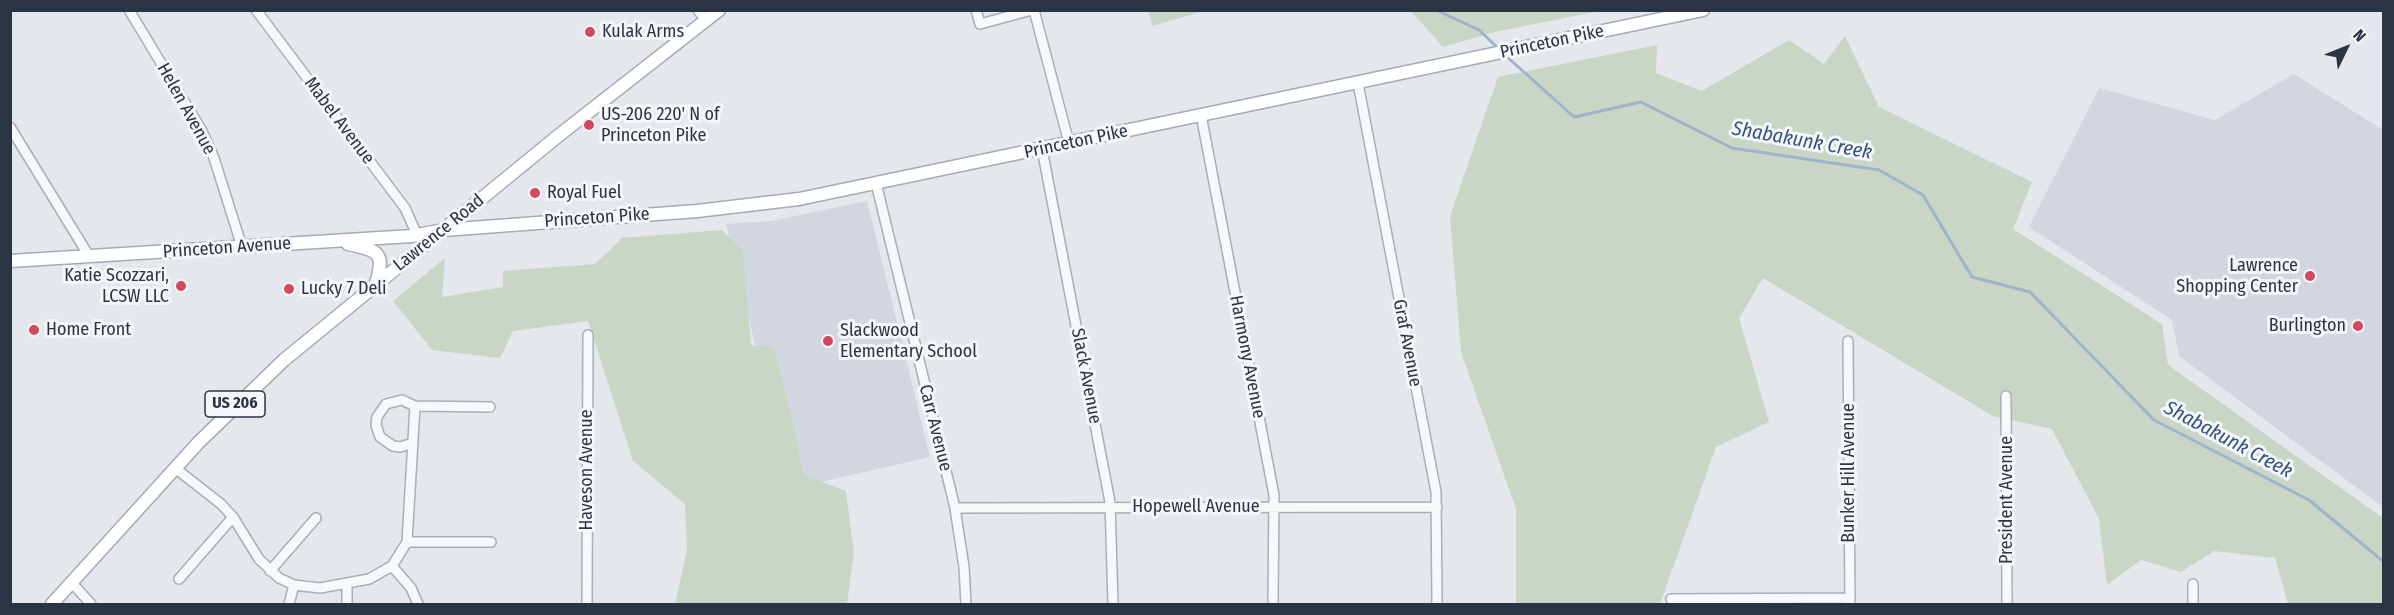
<!DOCTYPE html>
<style>
body{margin:0}
#map{position:relative;width:2394px;height:615px;overflow:hidden;background:#e4e7ec;font-family:"Fira Sans Condensed",sans-serif}
canvas{display:block}
.frame{position:absolute;inset:0;border:12px solid #2b3445;pointer-events:none}
.north{position:absolute;left:2316px;top:18px;width:60px;height:60px;-webkit-text-stroke:4px #f4f6f9;paint-order:stroke;rotate:47deg;font-size:16px;font-weight:700;line-height:24px;text-align:center;color:#2b3445}
.north::after{content:'';display:block;margin:auto;width:21px;height:27px;background:#2b3445;clip-path:polygon(50% 0,100% 100%,50% 72%,0 100%)}
</style>
<div id="map">
<canvas width="2394" height="615"></canvas>
<div class="frame"></div>
<div class="north">N</div>
</div>
<script>
const context = document.querySelector('canvas').getContext('2d');
context.lineJoin = 'round';
function paint(path, color) {
  context.fillStyle = color;
  context.fill(path, 'evenodd');
}
function trace(path, color, width, dash) {
  context.strokeStyle = color;
  context.lineWidth = width;
  context.lineCap = dash ? 'butt' : 'round';
  context.setLineDash(dash || []);
  context.stroke(path);
}
function write(font, color, halo, rows, align = 'center') {
  context.font = font + ' "Fira Sans Condensed",sans-serif';
  context.lineWidth = 6;
  context.setLineDash([]);
  context.textBaseline = 'middle';
  context.strokeStyle = halo;
  context.fillStyle = color;
  for (const [text, x, y, turn = 0] of rows) {
    context.save();
    context.translate(x, y);
    context.rotate((+turn || 0) * Math.PI / 180);
    context.textAlign = isNaN(turn) ? turn : align;
    if (halo) context.strokeText(text, 0, 0);
    context.fillText(text, 0, 0);
    context.restore();
  }
}
const built = new Path2D(`
 M2294,74L2383,130V507L2179,356L2172,320L2029,227L2099,88L2215,120Z
 M867,201L930,457L790,489L726,224L771,221Z`);
const green = new Path2D(`
 M1148,10H1203V11L1153,26Z
 M1411,11H1600L1495,32L1443,47Z
 M1845,36L1879,107L2032,182L2013,229L2162,324L2168,365L2383,518V604H2288L2275,558L2214,551L2181,572L2141,560L2107,585L2099,519L2052,429L1993,416L1763,278L1739,318L1769,422L1716,447L1660,604H1516V509L1461,352L1450,216L1498,77L1657,45L1656,73L1702,91L1789,40L1824,64Z
 M722,230L743,251L751,345L773,347L785,390L804,475L846,491L854,553L847,604H675L687,550L685,504L633,461L588,321L513,331L500,358L432,350L393,301L445,258L442,297L503,287V271L595,264L622,238Z`);
const stream = new Path2D(`
 M1436,10L1479,30L1498,48
 M1505,55L1574,117L1641,102L1732,148L1879,170L1923,195L1972,277L2030,292L2154,420L2309,500L2384,562`);
const minor = new Path2D(`
 M129,10L202,131L214,158L242,247
 M256,10L405,208L417,235
 M698,10L706,21
 M976,10L980,24L1032,10
 M1034,10L1069,143
 M1358,83L1436,492L1437,604
 M1201,115L1274,495L1273,601
 M10,127L89,256
 M1042,149L1110,502L1113,604
 M876,183L955,508L964,567L966,604
 M1848,341L1850,604
 M2006,396L2007,604
 M413,443L400,447L393,446L380,437L376,425L377,417L386,404L402,400L415,406L490,407
 M175,468L221,504L233,517L259,559L279,578L294,585L320,588L369,579L392,566L407,542L415,406
 M955,508L1437,507
 M407,542H491
 M392,566L411,588L418,604
 M270,571L316,518
 M179,579L233,517
 M72,583L91,604
 M1671,599L1850,598
 M289,604L294,585
 M347,604V583
 M587,604L588,335
 M2193,604V584`);
const major = new Path2D(`
 M348,244C377,250 386,252 376,283
 M10,261L412,236L444,230L697,211L799,199L1703,10
 M52,604L199,442L284,360L558,136L719,10`);
const markers = [
 [590,32,6,"#d1495b"],
 [589,125,6,"#d1495b"],
 [535,193,6,"#d1495b"],
 [2310,276,6,"#d1495b"],
 [181,286,6,"#d1495b"],
 [289,289,6,"#d1495b"],
 [2358,326,6,"#d1495b"],
 [34,330,6,"#d1495b"],
 [828,341,6,"#d1495b"]
];
const shields = [
 [235,404,60]
];
const shieldNames = [
 ["US 206",235,404]
];
const poiNames = [
 ["Kulak Arms",602,32],
 ["US-206 220' N of",601,115],
 ["Princeton Pike",601,136],
 ["Royal Fuel",547,193],
 ["Lawrence",2298,266,"right"],
 ["Shopping Center",2298,287,"right"],
 ["Katie Scozzari,",169,276,"right"],
 ["LCSW LLC",169,297,"right"],
 ["Lucky 7 Deli",301,289],
 ["Burlington",2346,326,"right"],
 ["Home Front",46,330],
 ["Slackwood",840,331],
 ["Elementary School",840,352]
];
const streetNames = [
 ["Princeton Pike",1552,42,-12],
 ["Helen Avenue",186,109,61],
 ["Mabel Avenue",339,121,53],
 ["Princeton Pike",1076,142,-12],
 ["Princeton Pike",597,218,-4],
 ["Lawrence Road",439,233,-39],
 ["Princeton Avenue",227,248,-4],
 ["Graf Avenue",1407,343,79],
 ["Harmony Avenue",1247,357,79],
 ["Slack Avenue",1086,376,79],
 ["Carr Avenue",935,428,76],
 ["Haveson Avenue",587,470,-90],
 ["Bunker Hill Avenue",1849,473,-90],
 ["President Avenue",2007,500,-90],
 ["Hopewell Avenue",1196,507]
];
const waterNames = [
 ["Shabakunk Creek",1802,141,10],
 ["Shabakunk Creek",2228,440,28]
];
paint(built, '#d2d6de');
paint(green, '#c9d6c5');
trace(stream, '#9fb4cc', 3);
trace(minor, '#a9aeb7', 12);
trace(major, '#a3abb8', 15);
trace(minor, '#f7f8fa', 9);
trace(major, '#fff', 12);
for (const [x, y, r, color] of markers) {
  const dot = new Path2D();
  dot.arc(x, y, r, 0, 2 * Math.PI);
  context.fillStyle = color;
  context.fill(dot);
  trace(dot, '#f4f6f9', 2);
}
for (const [x, y, w] of shields) {
  const box = new Path2D();
  box.roundRect(x - w / 2, y - 13, w, 26, 4.5);
  context.fillStyle = '#f4f6f9';
  context.fill(box);
  trace(box, '#2b3445', 1.5);
}
write('bold 16px', '#2b3445', null, shieldNames);
write('18px', '#2b3445', '#f4f6f9', poiNames, 'left');
write('18px', '#2b3445', '#f4f6f9', streetNames);
write('italic 20px', '#34527a', '#f4f6f9', waterNames);
</script>
